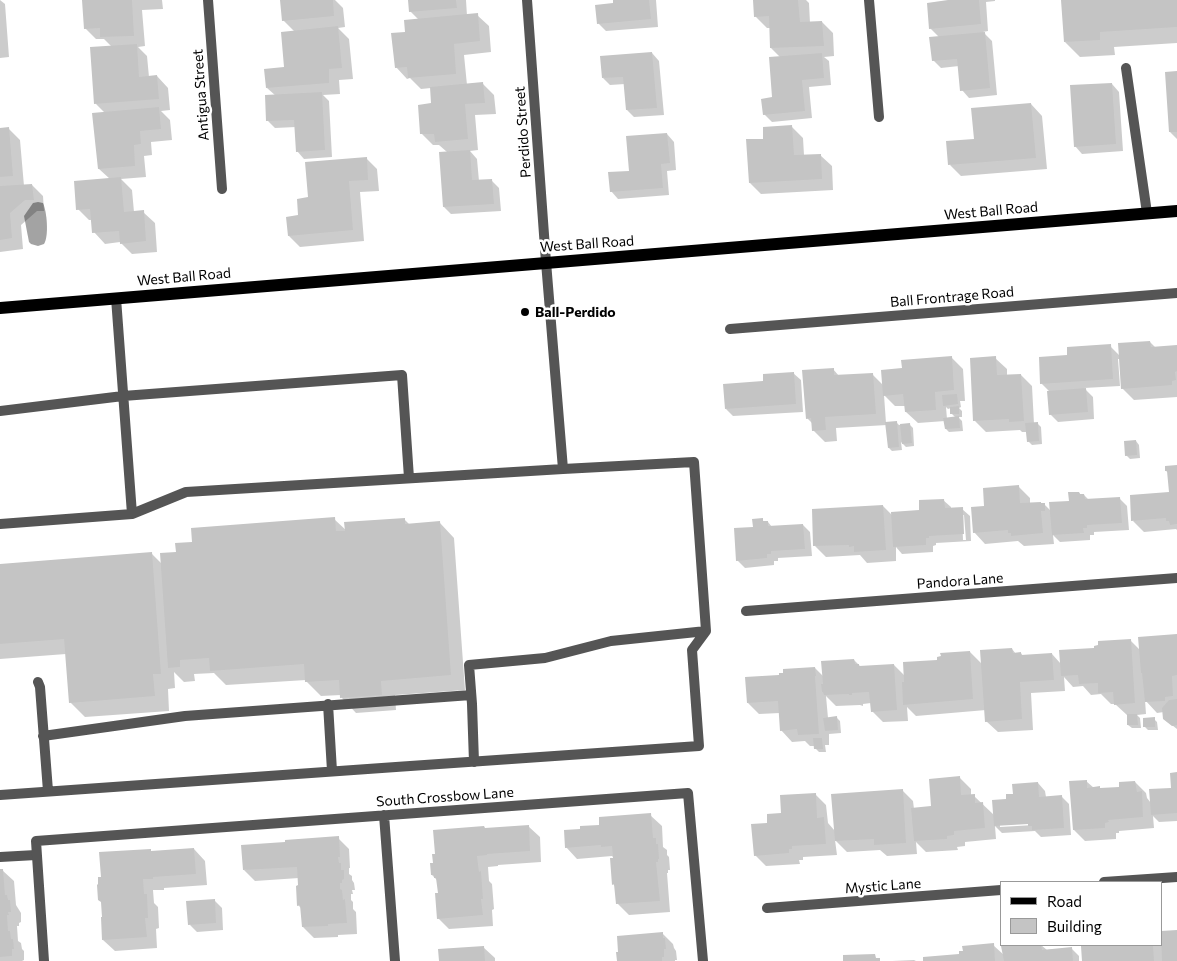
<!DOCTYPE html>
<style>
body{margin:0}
#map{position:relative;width:1177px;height:961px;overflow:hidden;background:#fff;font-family:Commissioner,sans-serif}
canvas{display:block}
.legend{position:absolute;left:1000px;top:881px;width:162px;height:65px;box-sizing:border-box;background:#fff;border:1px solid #999;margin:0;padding:6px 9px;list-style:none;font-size:15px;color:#000}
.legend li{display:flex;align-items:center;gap:10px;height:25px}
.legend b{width:25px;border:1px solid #999}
</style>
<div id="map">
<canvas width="1177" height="961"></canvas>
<ul class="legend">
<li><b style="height:6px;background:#000"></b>Road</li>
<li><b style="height:14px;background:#c4c4c4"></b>Building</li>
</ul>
</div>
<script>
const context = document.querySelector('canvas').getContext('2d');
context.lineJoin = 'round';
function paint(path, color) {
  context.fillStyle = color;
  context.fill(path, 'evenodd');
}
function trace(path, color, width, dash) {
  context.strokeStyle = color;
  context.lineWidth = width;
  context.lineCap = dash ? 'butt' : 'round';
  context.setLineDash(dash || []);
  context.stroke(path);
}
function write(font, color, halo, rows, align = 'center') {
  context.font = font + ' Commissioner,sans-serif';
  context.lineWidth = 5;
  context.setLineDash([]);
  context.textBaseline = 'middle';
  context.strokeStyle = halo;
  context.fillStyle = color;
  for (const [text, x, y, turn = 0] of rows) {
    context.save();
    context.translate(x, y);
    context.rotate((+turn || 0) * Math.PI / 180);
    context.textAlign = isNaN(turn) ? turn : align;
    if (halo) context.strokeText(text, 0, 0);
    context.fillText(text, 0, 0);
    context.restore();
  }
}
const water = new Path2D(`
 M38,202L43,203C47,212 49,236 44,244L38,246L31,244L29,242L24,216L33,203Z`);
const shadow = new Path2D(`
 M0,0L5,4L9,57L0,58Z
 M83,0H162L163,9L142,10L145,46L138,47L147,56L149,77L157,76L168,88L170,110L161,111L170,120L172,140L151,142L152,155L144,156L146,177L121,179L132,190L134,212H143L155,223L157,252L132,254L120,242L105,244L94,232L93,220H89L78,209L110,179L99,169L105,113L96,104L112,47L104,39H96L85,28Z
 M281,0H335L343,8L345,27L338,28L349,39L353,79L339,80L340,94L323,95L329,101L332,157L304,159L297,151L296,127L275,128L268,121L276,96L267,88L285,68L295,32L283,20Z
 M409,0H466L467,16L477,15L489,26L491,52L464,55L467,85L483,84L494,95L496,114L475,115L478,150L470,151L477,159L479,181L491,180L499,188L501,211L451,214L444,207L447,152L439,145H433L422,134L433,104L431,88L421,89L410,78L407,79L396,67L406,33L419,20L410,11Z
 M614,0H656L658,27L606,31L599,24L597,6L615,4Z
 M755,0H806L809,3L810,23L822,22L833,33L834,56L824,57L829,61L831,85L809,87L812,118L772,122L764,114L774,99L781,58L771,48L770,28H767L756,17Z
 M949,0H995V1L986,2L988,31L983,32L992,41L997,95L969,98L962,90L959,66L941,68L933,60L939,37L930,28Z
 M1177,0V43L1114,47L1115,55L1080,57L1065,42Z
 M652,53L659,61L664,115L634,117L627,110L625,84L610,85L603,78Z
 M1177,72V139L1170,132Z
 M1112,84L1119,92L1123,151L1082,154L1075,146Z
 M1031,104L1042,116L1047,169L961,176L950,165L975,140Z
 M792,127L803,138L804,155H820L832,166L833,190L761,194L750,183L765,140Z
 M8,128L20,140L24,186L32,185L43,196L44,211H37L21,225L23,249L0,252V129Z
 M667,134L674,142L676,170L667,171L669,195L618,199L611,191Z
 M366,158L377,169L379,191L360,192L364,241L300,247L289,236L309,199Z
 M1150,342L1156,348L1177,346V397L1134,400L1122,388L1120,359H1118L1120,386L1084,388L1093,397L1094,419L1058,422L1050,414V392L1041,383L1068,356L1110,346L1120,356Z
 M951,357L963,369L965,401H960L961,407L959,408L962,411V417H958L962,421L963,431L949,432L946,429L945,421L918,423L906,412V406H895L884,395L886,423L896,422L899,425L909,424L913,428L914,446L906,447L901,442L902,450L892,451L889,448L887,425L836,428L837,441L825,442L813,430V424L807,418L833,369L839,376L872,374L883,385L903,369ZM946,407L948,409L951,408L952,414L956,418L947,419Z
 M995,358L1007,369V376L1021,375L1032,386L1034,424L1037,423L1041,427L1042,444L1032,445L1028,441L1027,432H1022L1020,430L986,432L975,421Z
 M793,373L801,380L803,412L733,416L726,409L765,383Z
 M1136,441L1139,445L1140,458L1130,459L1126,455Z
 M1177,466V530L1176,529L1144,532L1133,521L1170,493L1169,473L1166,471Z
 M1018,486L1030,498V504H1044L1051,511L1070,502L1079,493L1081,495H1084L1089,500L1119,498L1127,506L1129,530L1094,532V535H1090V540L1060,542L1053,535L1054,544L1024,546L1018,541L985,544L974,532L986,507Z
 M943,500L951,507V509H962L970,516L971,541L936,543V545L933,546V552L902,554L896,547V561L867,563L860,555L826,557L815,546L883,506L893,516L921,511ZM962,515H964L966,540H963Z
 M334,519L347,531L404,519L410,525L440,523L454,538L465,690L395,695L396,710L356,713L342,698L341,695L321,696L306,681V680L226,685L214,673L194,674L195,681L184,682L174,672L175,688L168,689L169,711L85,717L70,702L66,654L0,659V565L152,554L162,564L194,543Z
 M762,520L765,522H768L772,527L803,525L810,532L812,556L778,558V561H774V565L745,568L737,560L754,528Z
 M1177,635V729L1168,722L1164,712L1157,713L1145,700L1146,714L1137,715L1140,718L1141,728H1132L1128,725V715H1127L1115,704H1111L1101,694L1091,695L1083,686L1073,687L1064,677L1065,691L1031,693L1033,730L998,732L986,721V710L916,716L907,707L908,721L883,722L872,711L871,703L863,704V706L860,705L836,706L826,696L828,718H837L840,721L841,733L829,734V745H825L826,752H819L815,748V746H810L805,741L792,742L781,730L780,713L759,714L748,703L780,676L815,668L824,677L854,660L861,667L894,665L905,676L938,661L970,652L983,665L1012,649L1016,654L1021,653L1023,656L1052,654L1061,664L1096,650L1130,640L1140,650Z
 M1154,719L1157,722L1158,730H1148L1145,727Z
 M1177,774V821L1159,822L1153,816L1154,828L1119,831V833H1116V839L1085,841L1074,830L1086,781L1094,788L1101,789L1121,788L1135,782L1146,793L1147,798L1151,803L1172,789Z
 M960,778L971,789V796H974L994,815L1007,800L1014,795L1038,783L1045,791L1046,797L1061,796L1069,804L1071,835L1041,837L1035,831L1002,833L995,826L996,839L965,842V846L957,847L958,850L926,852L916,842L917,854L887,856L880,850L847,852L835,840L837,855L803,857V860H799L800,864L766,866L755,855L769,824L782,814L815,794L826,805L828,823L835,831L902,790L913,801L914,809L933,807ZM1034,823V825L1000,827V825Z
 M650,815L662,826L663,847L667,850V855L669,857L670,870H668V873H667L670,912L629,915L617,903L616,887L613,884L615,859L612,856L577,859L566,847L581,830Z
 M528,826L540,837L541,862L498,865V866L488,867L489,881L492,884L494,909L492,910L493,926L449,929L438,918L439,894L438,881L432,875L486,829Z
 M338,838L349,849L350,868H349V874L352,876V880L354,883L355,890H352L353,894H351V900L353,902V909L356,912L357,934L338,935V937L314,938L303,927L302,909L298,905L300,887L299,878L255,881L244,870Z
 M194,849L205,861L207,885L164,888V890H153L154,903L158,907L159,928L156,929L157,948L115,951L103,940L150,850L152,852Z
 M0,870H2L14,881L16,905L21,913V922L19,923V926H17L18,941L21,943L22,949L24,951V960L22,961H0Z
 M214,900L222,908L223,930L197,932L190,925Z
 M1177,931V961H1083L1082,947L1111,945H1161V943L1162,944Z
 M662,933L673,944L674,948L676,951L677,960H675V961H618Z
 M993,945L1004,955L1003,947L1041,945L1047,950L1071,948L1079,956V961H925L960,955Z
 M483,947L495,958V961H441Z
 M914,960L916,961H892Z`);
const building = new Path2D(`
 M82,0H132L134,36L100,37V28L84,29Z
 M280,0H333L334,16L282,21Z
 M408,0H456L457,8L409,12Z
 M613,0H649L651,19L597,24L595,5L613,3Z
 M753,0H798L800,22L822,21L824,46L770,48L769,16L754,17Z
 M948,0H979L981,24L929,29L927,3Z
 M1061,0H1177V27L1100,32V40L1064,42Z
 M478,13L480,41L454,44L456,74L408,78L407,67L395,68L391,33L405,32L404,20Z
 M338,26L342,68L329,69V83L266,88L264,69L284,67L281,32Z
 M985,32L990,88L960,91L957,59L932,61L929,37Z
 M137,44L139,77L157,75L159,99L94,104L90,47Z
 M652,52L657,108L626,110L623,77L602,78L600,56Z
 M822,53L824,78L802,80L805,111L763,115L761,99L772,97L769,57Z
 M1177,71V132H1169L1165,72Z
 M483,82L485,103L465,104L468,139L435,142L434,134H420L418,105L431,103L430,87Z
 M1112,83L1116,144L1074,147L1070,85Z
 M322,92L325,150L296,152L294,120L266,121L265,95Z
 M1031,103L1036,158L948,165L946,141L974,139L971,108Z
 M159,107L161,129L140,131L141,144L134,145L135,166L98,169L92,113Z
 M792,125L794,155L821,154L822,179L749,183L746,139H763V127Z
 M9,127L13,176L0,177V128Z
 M667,133L670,163L661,164L663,188L610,192L608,172L629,171L626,136Z
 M470,150L472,180L492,179L494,204L443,207L439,152Z
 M367,157L368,180L349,181L353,230L288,236L286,217L298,215L297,199L308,197L305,162Z
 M121,177L124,212L144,210L146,241L120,244L119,231L92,233L90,209L76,210L74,181Z
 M32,184L34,200H25L10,213L12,238L0,240V186Z
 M1150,341L1151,347L1177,345V371L1175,372L1176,380L1172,381V385L1121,389L1118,343Z
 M1111,344L1113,379L1040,384L1039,357L1067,355V347Z
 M952,356L954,390L935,392L936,410L905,412L903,394L883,396L881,370L902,368L901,360Z
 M996,356L997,375L1021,374L1024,421L1009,422V419L973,421L970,358Z
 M834,368V375L873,373L876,414L825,417L826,430L812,431L811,418L806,419L802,370Z
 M794,372L796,404L725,409L723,384L763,381V374Z
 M1086,388L1088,412L1049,415L1047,391Z
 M957,394L958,404L943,406L942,395Z
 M959,406V414H950V407Z
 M959,416L960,428L945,429L943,418Z
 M897,421L899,447L888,448L885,422Z
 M1038,422L1039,441L1027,442L1025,423Z
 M910,423L912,443L902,444L900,424Z
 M1136,440L1137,455L1125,456L1124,441Z
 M1177,465V524L1170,525L1169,521H1166V518L1131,521L1130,495L1169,492L1167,471H1165V466Z
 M1019,485L1020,503L1041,502V503H1045V511H1041L1043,533L1011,536V533H1008V530L973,533L971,507L984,506L983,488Z
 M1068,492H1079L1080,494H1084L1085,499L1120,497L1122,523L1087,525V528H1083L1084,533L1052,535L1049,502L1069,501Z
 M944,499L945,508L963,507L964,534L929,536V538H926V545L893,547L891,512L919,510V500Z
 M883,505L886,550L854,552V546L849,547V545L813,546L812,509Z
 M335,517L336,531H345L344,522L405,518V524L440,521L451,675L381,681L382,695L340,698L339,680L305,682L304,664L210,671L209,658L180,660V667L168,668L160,553L176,552L175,543L192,542L191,528Z
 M763,518V521H768V526L803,524L805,549L771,551V554H767V558L736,561L734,528L753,527L752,519Z
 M152,552L161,674H153L155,696L69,703L64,639L0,644V564Z
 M1177,634V675L1172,676L1173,696L1165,697V701L1145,702L1142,673H1141L1138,637Z
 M1131,639L1135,703L1114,705L1113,692L1098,693V683L1079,684L1078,675L1061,676L1059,650L1094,648V646L1098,645V641Z
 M1012,648L1013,653L1021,652V655L1052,653L1054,680L1020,682L1022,719L985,722L980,650Z
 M970,651L973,699L903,705L902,682H904L903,662L937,660V657L941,656L940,653Z
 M854,659L855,664H859V666L894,664L897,710L871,712L869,692L852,693V695H849V694L824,695L823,692H822L821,684H823L821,661Z
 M815,667L816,676H815L819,734L798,735L797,729L780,731L778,701L747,703L745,677L779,675V673H783V669Z
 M1177,699V725L1172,726L1163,719L1162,708L1169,700Z
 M1127,714H1137L1138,725H1127Z
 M837,716L838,730L825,731L823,718Z
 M1155,717V727H1143V718Z
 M813,738H822L823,749H814Z
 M1177,772V813L1151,815L1149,789L1171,788L1170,773Z
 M960,776L961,795L975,794V803L983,802L985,828L954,831V835L947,836V839L914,841L911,808L931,806L929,779Z
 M1087,780V788L1100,786V788L1119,787V782L1135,781L1137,792L1142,791L1143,817L1108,820L1109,822L1105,823V828L1073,830L1069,781Z
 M1038,782L1039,797L1062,795L1064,828L1032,830V826H1028V824L994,826L992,800L1006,799V794H1013L1012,784Z
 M903,789L906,843L874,845V839L835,841L831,794Z
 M816,793L817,818L824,817L826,844L792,846V849H789V853L754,856L751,824L767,823V814L781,813L780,795Z
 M651,813L653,838H656V844H658L659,859H658V862H656L660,901L616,904L614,884L612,885L610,858H613L612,846L601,847V845L565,848L564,830L580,829V826L599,825V817Z
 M529,825L530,851L487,854V855L477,856L479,872L481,871L483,899H481L483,915L437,919L435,893H438L436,878H434V875H431L430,863H433L432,854H435L433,830L484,826L485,828Z
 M339,836L340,857H338L339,863H341V870H344V879L342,880V883H340V889L342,890L343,900L345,899L347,923L328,924V926L302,927L300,905L297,906L296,886L298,885L297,867L243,870L241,845L285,842V840Z
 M194,848L196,874L153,877V879H143L144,894H147L148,918H145L147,937L102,940L101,917H102L101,902L98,900L97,885L98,884V877H101L99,852L151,849V851Z
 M0,869H3L5,895H7L8,900H10L11,912H8L9,915H7L8,931H10L11,939H13L14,949H12V956L0,957Z
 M215,899L216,923L188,925L186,901Z
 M1177,930V961H1162L1161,931Z
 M663,932V938H665L666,949H664V957H662V961H617L616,952H618L617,936Z
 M994,943L995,961H923V957L959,954V951H963L962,946Z
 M1021,945H1041L1042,950L1072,947L1073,961H1004L1001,946Z
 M1093,945H1153L1154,961H1082L1081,946Z
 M484,946L485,961H439L438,949Z
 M875,954L876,958H880V961H843V955Z`);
const lane = new Path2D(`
 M1126,68L1147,213
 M730,329L1177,293
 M0,411L123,396L402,375L409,478
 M132,514L186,492L563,469
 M0,524L132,514L116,298
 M38,682L40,687L48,791
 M328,704L332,771
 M43,736L185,716L471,695
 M474,762L472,704L469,665L545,658L611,641L706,631
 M0,795C233,777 466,763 699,746L692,650L706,631L694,462L563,469L546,262
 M0,857L36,855`);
const street = new Path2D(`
 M208,0L222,189
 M527,0L546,262
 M869,0L879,117
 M746,611L1177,578
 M384,815L395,961
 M1104,882L1177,877
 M767,908L1001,890
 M44,961L36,841L688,793L703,961`);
const primary = new Path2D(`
 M0,308L1177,211`);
const markers = [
 [525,312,5,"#000"]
];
const streetNames = [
 ["Antigua Street",201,95,-94],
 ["Perdido Street",523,132,-94],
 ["West Ball Road",991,211,-5],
 ["West Ball Road",587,244,-4],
 ["West Ball Road",184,277,-5],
 ["Ball Frontrage Road",952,297,-5],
 ["Pandora Lane",960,581,-4],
 ["South Crossbow Lane",445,797,-4],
 ["Mystic Lane",883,886,-4]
];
const poiNames = [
 ["Ball-Perdido",535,312]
];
paint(water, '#a3a3a3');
paint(shadow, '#0003');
paint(building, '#c4c4c4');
trace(lane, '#555', 10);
trace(street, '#555', 10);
trace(primary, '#000', 12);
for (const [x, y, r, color] of markers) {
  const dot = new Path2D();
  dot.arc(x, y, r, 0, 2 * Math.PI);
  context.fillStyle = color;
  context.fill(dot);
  trace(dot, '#fff', 2);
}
write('14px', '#000', '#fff', streetNames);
write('bold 14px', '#000', '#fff', poiNames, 'left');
</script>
